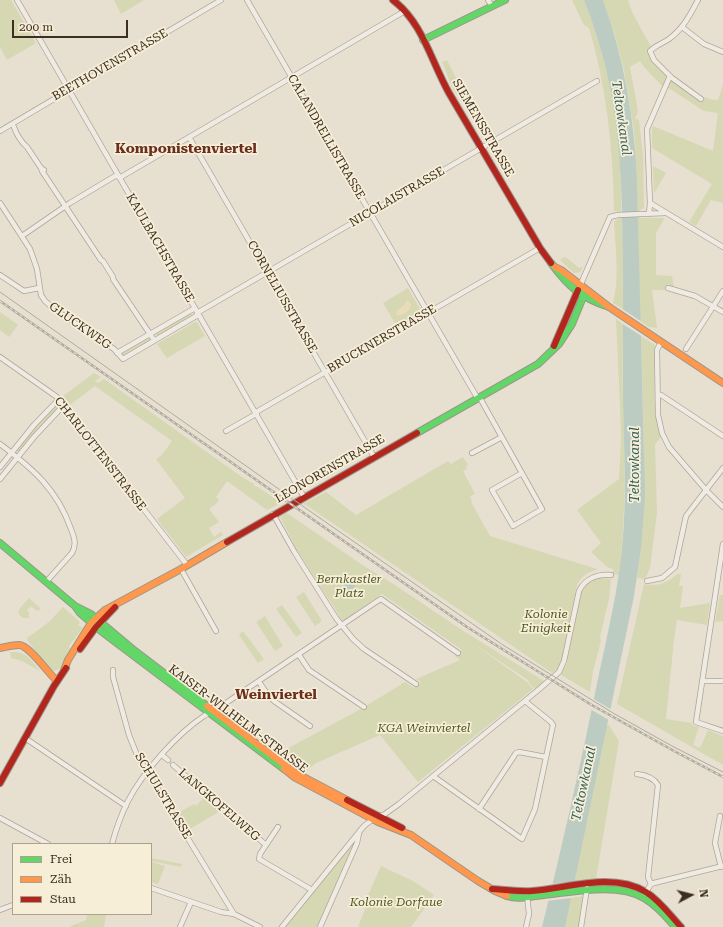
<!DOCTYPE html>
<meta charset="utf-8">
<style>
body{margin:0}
#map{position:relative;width:723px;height:927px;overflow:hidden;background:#e7e0d1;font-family:"Roboto Serif",serif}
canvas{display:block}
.legend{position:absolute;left:12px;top:843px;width:140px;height:72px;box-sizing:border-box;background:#f7eed8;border:1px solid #ada18e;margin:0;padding:5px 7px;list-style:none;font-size:12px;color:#3d2e20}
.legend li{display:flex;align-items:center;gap:8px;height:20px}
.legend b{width:20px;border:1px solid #ada18e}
.north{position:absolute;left:671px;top:875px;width:40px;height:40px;-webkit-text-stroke:3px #f7eed8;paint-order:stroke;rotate:83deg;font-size:11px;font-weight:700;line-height:16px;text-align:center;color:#3d2e20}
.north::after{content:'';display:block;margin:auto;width:14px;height:18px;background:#3d2e20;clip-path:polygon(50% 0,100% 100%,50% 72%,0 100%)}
.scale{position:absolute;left:12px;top:20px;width:116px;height:18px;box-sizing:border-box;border:2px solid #3d2e20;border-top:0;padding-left:5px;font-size:12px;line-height:14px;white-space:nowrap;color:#3d2e20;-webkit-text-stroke:3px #f7eed8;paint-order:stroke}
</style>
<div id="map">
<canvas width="723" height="927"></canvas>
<ul class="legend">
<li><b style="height:5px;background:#63d668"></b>Frei</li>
<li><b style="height:5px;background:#ff974d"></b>Zäh</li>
<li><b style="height:5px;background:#b3261e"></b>Stau</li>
</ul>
<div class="north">N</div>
<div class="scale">200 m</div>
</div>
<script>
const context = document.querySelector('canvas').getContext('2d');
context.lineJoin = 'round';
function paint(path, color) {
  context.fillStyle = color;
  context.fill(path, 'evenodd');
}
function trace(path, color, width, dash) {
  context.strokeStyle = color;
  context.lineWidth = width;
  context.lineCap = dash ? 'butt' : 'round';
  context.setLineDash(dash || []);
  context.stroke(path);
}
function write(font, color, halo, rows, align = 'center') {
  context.font = font + ' "Roboto Serif",serif';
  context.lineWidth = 3.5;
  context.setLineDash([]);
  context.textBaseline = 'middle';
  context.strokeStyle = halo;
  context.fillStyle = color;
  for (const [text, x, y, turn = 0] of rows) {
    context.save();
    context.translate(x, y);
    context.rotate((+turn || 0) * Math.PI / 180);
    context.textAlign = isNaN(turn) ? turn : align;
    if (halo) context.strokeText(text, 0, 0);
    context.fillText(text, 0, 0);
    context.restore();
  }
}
const green = new Path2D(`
 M0,0H11L36,43L7,60L0,47Z
 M114,0H144L121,14Z
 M572,0H584C602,46 615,95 619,145C621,167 621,190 621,212L614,211C613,149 607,88 589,28L584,25Z
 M603,0H628L632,12L651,47L648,49C646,65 686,90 698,98L700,101L706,97L709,99L718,100L723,85V203L711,200L696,226L689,222L712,184L652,148V130L653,126L713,151L718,113L704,111L670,89L661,85L645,68L640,61L630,67L638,111L635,118L639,120L643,155L644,208L640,210V218H664V219L656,233V275L672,276L674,288L668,284L665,286V290H652L657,328L649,327L640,321L637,178L634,130L624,70L616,39Z
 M447,60L463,92L457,95L452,87L442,62Z
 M653,166L666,173L654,193Z
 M619,218H622L623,309L613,303C620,276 615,248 614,221L619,219Z
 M563,257L567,258L579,268L583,267L580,272L574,273L560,260Z
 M408,288L421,311L396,325L383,303Z
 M0,312L18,325L9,337L0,330Z
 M191,312L193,316L157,337L155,333Z
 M616,319L623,324C623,351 622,377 623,404C625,461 626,518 619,575L613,574V569L607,567L591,552L601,543L577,510L619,479L621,438L620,406Z
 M195,322H197L205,336L167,358L157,344Z
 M641,336L655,345C655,370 651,417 661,437L655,444L657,513L650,568L645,579L637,578C648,497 643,417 641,336Z
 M148,337L150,341L125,355H122L121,352Z
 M94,373L101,377L95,381L98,383L104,379L242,477L254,484V486L258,487L281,503L267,510L227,481L216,497L219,500L216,504L209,509L219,522L209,528L214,537L221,532L223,535L186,557L157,519L185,498L156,459L162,455L172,441L95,386L70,405L63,396Z
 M56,404L59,408L19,453L16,450L30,432Z
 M463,457L468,465L466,466L467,469L463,471L475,494L470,496L472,501L471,502L490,536L597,569V570C588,572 581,576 577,585L562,660L558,669L552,673L306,505L303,504L326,492L356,515L448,461L451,464Z
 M287,513L361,564L395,585L465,632L544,681L536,690L530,684L528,680L474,644L527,682L533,689L418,782L380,735L316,763L305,772L279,753L361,709L405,682L414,688L421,682L416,679L460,660L455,656L462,650L382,594L355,612V614L344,621L342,620L297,550L280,517Z
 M677,574H681L679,586H683L680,608L710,603L707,625L677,620L674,640L666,719L692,723V725L699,727L693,745L700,748L708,730L723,736V765L617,704L644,584C657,587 668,583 677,574Z
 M599,578L611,579L609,599L600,637L601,641L593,671L590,692L561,675L567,663L580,594C584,586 590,581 599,578Z
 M304,592L322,621L315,626L296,597Z
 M720,595H723V621L715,622Z
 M29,598L41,609L37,611L31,606L27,610L29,613V618H23L18,613L20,608Z
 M282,605L302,633L296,637L276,609Z
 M63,607L80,622L78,625L83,628L69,646L70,649L59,669L54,671L47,666L28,641L27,638L49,622Z
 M265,616L283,646L275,651L256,622Z
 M243,631L264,659L258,663L239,635Z
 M10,652C27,651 30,659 40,671L22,661L11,658Z
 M606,725H609L619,741L596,879L574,881Z
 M205,796L222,810L188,830L178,813L194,804L196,806Z
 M353,842L355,843L318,927H285Z
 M151,858L182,864L181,867L151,861Z
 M152,862L165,866L158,884L151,882Z
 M381,866L413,881L434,895L411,927H358L370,897L368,895Z
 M584,896L579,927H565L570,898Z
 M88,914H106L104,927H69C75,924 80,923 86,920Z`);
const sand = new Path2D(`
 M407,300L411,304C410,312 403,316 396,315L397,311L405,304Z`);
const water = new Path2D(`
 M584,0H603C624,58 634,117 637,178L645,496L641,548L634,596L565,927H542C563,843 582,758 599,674C608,632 618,590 622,548C627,500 624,450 623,402C623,364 623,326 623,288C622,240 623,190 618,142C614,93 602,46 584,0Z
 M352,580H355L356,583C354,590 352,594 343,593L342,590C344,583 345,582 352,580Z`);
const pier = new Path2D(`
 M621,308L642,322L643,337L621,323Z
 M592,698L612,710L609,720L590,709Z
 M576,881L572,898L546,901L550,884Z`);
const stream = new Path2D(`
 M75,927L77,926`);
const street = new Path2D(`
 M17,0L304,497
 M247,0L478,399
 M488,0L492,6
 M698,0C690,15 683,29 669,39C663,43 655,46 650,51L654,60L672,78L701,99
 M682,27L704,44L723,52
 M14,127C16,134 22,143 27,147L41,168L44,170
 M0,131L221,0
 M189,137L374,457
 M41,168L42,171L101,260L103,261L113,277V279L154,340
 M0,203L30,249L37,269L41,295L45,301L54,309L114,349L123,359L198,315
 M650,203L723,247
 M649,214L650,203L647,129L670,76
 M22,236L70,203L115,176L121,177L405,11
 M0,275L24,291L39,288
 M580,286L610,217L618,215L665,213
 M668,288L695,296L723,312
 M197,313L597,81
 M661,342L657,350L658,415L662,433L669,447L706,490L723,507
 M686,349L723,291
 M117,353L195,308
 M0,357L57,397L187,565
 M658,395H661L723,436
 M480,398L542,509L513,526L492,490L522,473
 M226,431L256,414L258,411L540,248
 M0,444C33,469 57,489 71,529C74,537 77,544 72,553L46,582
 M472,453L502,437
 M0,467L34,425L59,399
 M0,479L34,437L64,405
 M273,514L295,553L336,618L353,639L364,649L416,684
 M723,544L696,722L723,731
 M181,569L216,631
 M647,581L662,578L675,567L686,516L723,468
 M299,655L309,670L364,707
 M113,670V677L129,735L137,755L234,914
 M702,681H723
 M259,682L268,695L274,701L310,726
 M25,738L126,806
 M162,755L168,760
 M173,765L266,845
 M637,774C645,775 654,778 658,785L648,877L651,884
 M433,776L522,839L535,809L553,725L551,722L525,701
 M479,809L516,753L519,752L546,757
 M720,816L715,843L721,867
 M0,818L48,844
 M278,827L260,854L259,859L312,890
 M112,844C116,829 121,815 128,801C143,772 177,734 204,716C209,712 215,710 220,707L379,600L381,599L458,653
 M151,888L221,912L234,914L260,927
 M646,892L651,884L654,883L723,866
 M0,910L13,905
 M180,927L191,902
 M282,927L364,826L373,819L385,814L399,804L537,691L559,672L564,661L579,591C585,579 597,574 611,575
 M320,927L357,843L359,833
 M526,927L529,914L527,895
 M581,927L587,888`);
const fast = new Path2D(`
 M423,40L505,0
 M551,263C568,286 581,298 609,307
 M417,433L538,364L559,344L572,324L583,297L580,286
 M0,543L75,606L91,614L135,651L207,706
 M75,606L80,613L101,631L284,769
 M507,896C518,900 533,896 544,895C572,892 618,882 644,898C656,905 666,916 675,927`);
const slow = new Path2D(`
 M555,267L561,270L609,307L723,383
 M0,648C6,647 13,645 19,645C29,645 48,673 57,681
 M64,670L68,660L91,623L105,610L181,569L227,542
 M207,706L294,772L347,800
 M284,769L294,777L378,822L411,835L478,881L495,891L507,896`);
const jam = new Path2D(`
 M393,0C423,23 431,61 449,93C479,145 510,196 540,248L551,263
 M554,346L578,290
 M227,542L417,433
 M80,649L96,627L115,607
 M0,783L54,686L66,668
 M347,800L402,828
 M492,889C505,890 519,892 532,891C569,888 612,872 646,892C660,901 670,915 681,927`);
const tram = new Path2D(`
 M0,292L314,514L503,645L613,713L672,746L723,772`);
const rail = new Path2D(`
 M0,301L467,627L590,704L674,751L723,777`);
const streetNames = [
 ["BEETHOVENSTRASSE",110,65,-30],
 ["SIEMENSSTRASSE",483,128,60],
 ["CALANDRELLISTRASSE",326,137,60],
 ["NICOLAISTRASSE",397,197,-30],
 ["KAULBACHSTRASSE",160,248,60],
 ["CORNELIUSSTRASSE",282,297,60],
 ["GLUCKWEG",80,326,35],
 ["BRUCKNERSTRASSE",382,339,-30],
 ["CHARLOTTENSTRASSE",100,454,52],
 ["LEONORENSTRASSE",330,469,-30],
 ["KAISER-WILHELM-STRASSE",238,719,37],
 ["SCHULSTRASSE",163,796,59],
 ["LANGKOFELWEG",219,805,41]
];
const parkNames = [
 ["Bernkastler",349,579],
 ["Platz",349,593],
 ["Kolonie",546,614],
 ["Einigkeit",546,628],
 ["KGA Weinviertel",424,728],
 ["Kolonie Dorfaue",396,902]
];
const waterNames = [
 ["Teltowkanal",621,118,82],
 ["Teltowkanal",635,465,-90],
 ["Teltowkanal",584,784,-78]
];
const quarterNames = [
 ["Komponistenviertel",186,149],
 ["Weinviertel",276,695]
];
paint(green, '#d6d7b3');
paint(sand, '#eadcb9');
paint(water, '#bcccc2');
paint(pier, '#e7e0d1');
trace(stream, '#bcccc2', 1);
trace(street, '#ada599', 6);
trace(fast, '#9c958a', 8);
trace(slow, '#9c958a', 8);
trace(jam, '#9c958a', 8);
trace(street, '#efebe3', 4.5);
trace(fast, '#63d668', 6);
trace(slow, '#ff974d', 6);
trace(jam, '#b3261e', 6);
trace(tram, '#afaaa2', 1);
trace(rail, '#afaaa2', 2.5);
trace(rail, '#f7eed8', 1, [3]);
write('12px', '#3d2e20', '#f7eed8', streetNames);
write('italic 12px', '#4d5a26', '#f7eed8', parkNames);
write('italic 13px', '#2f5d5a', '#f7eed8', waterNames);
write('bold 14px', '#6b2e1e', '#f7eed8', quarterNames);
</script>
